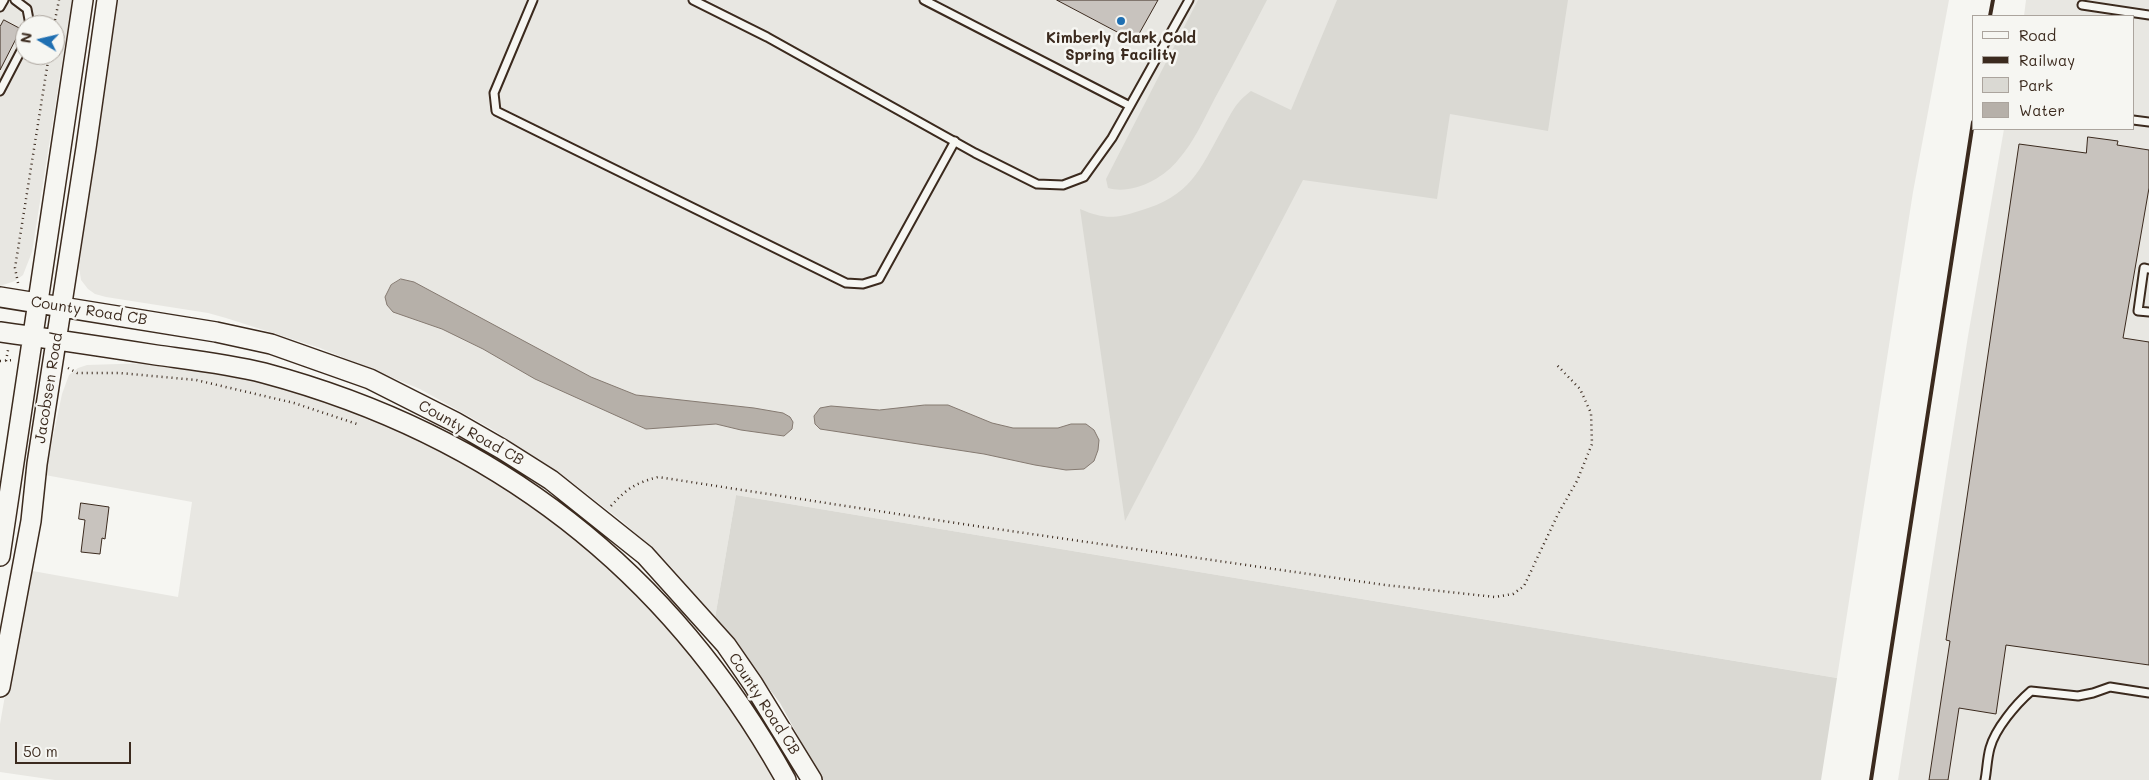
<!DOCTYPE html>
<style>
body{margin:0}
#map{position:relative;width:2149px;height:780px;overflow:hidden;background:#f6f6f2;font-family:Mali,sans-serif}
canvas{display:block}
.legend{position:absolute;left:1972px;top:15px;width:162px;height:115px;box-sizing:border-box;background:#f6f6f2;border:1px solid #aba49d;margin:0;padding:6px 9px;list-style:none;font-size:15px;color:#3b2a1e}
.legend li{display:flex;align-items:center;gap:10px;height:25px}
.legend b{width:25px;border:1px solid #aba49d}
.north{position:absolute;left:15px;top:15px;width:50px;height:50px;box-sizing:border-box;background:#f6f6f2;border:1px solid #aba49d;border-radius:50%;rotate:279deg;font-size:14px;font-weight:700;line-height:20px;text-align:center;color:#3b2a1e}
.north::after{content:'';display:block;margin:auto;width:18px;height:22px;background:#1f6fb2;clip-path:polygon(50% 0,100% 100%,50% 72%,0 100%)}
.scale{position:absolute;left:15px;top:742px;width:116px;height:22px;box-sizing:border-box;border:2px solid #3b2a1e;border-top:0;padding-left:6px;font-size:15px;line-height:18px;white-space:nowrap;color:#3b2a1e;-webkit-text-stroke:4px #f6f6f2;paint-order:stroke}
</style>
<div id="map">
<canvas width="2149" height="780"></canvas>
<ul class="legend">
<li><b style="height:6px;background:#f6f6f2"></b>Road</li>
<li><b style="height:6px;background:#3b2a1e"></b>Railway</li>
<li><b style="height:14px;background:#dad9d3"></b>Park</li>
<li><b style="height:14px;background:#b6b0a9"></b>Water</li>
</ul>
<div class="north">N</div>
<div class="scale">50 m</div>
</div>
<script>
const context = document.querySelector('canvas').getContext('2d');
context.lineJoin = 'round';
function paint(path, color) {
  context.fillStyle = color;
  context.fill(path, 'evenodd');
}
function trace(path, color, width, dash) {
  context.strokeStyle = color;
  context.lineWidth = width;
  context.lineCap = dash ? 'butt' : 'round';
  context.setLineDash(dash || []);
  context.stroke(path);
}
function write(font, color, halo, rows, align = 'center') {
  context.font = font + ' Mali,sans-serif';
  context.lineWidth = 5;
  context.setLineDash([]);
  context.textBaseline = 'middle';
  context.strokeStyle = halo;
  context.fillStyle = color;
  for (const [text, x, y, turn = 0] of rows) {
    context.save();
    context.translate(x, y);
    context.rotate((+turn || 0) * Math.PI / 180);
    context.textAlign = isNaN(turn) ? turn : align;
    if (halo) context.strokeText(text, 0, 0);
    context.fillText(text, 0, 0);
    context.restore();
  }
}
const built = new Path2D(`
 M0,0H72L32,252L23,275L15,281L0,286ZM25,25H55V55H25Z
 M116,0H1949L1913,192L1837,678L736,495L715,618L665,560L623,522L570,481L495,431L420,389L320,348L226,318L208,313L106,297L95,294L88,289L81,280L79,267Z
 M2026,0H2149V780H1898L1968,336L2004,129H2133V16H2024Z
 M151,363L260,382L344,408L394,428L488,474L580,541L635,594L693,656L753,738L776,780H55L0,772V724L27,570L178,597L192,502L45,475L62,394L69,375L78,368L87,365Z`);
const green = new Path2D(`
 M1198,0H1267C1250,33 1233,65 1215,98C1204,119 1194,142 1178,160C1163,179 1132,195 1108,188L1106,179Z
 M1337,0H1568L1548,131L1450,114L1437,199L1303,180L1125,521L1080,209C1103,219 1115,219 1139,211C1191,196 1199,171 1223,128C1232,112 1235,103 1251,91L1291,110Z
 M736,495L1837,678L1821,780H822L780,703L715,618Z`);
const water = new Path2D(`
 M401,279L414,282L591,377L636,395L754,408L783,413L790,417L793,422L792,429L784,436L741,430L716,424L646,429L535,379L483,349L442,329L393,312L387,305L385,297L391,285Z
 M925,405H948L992,423L1013,428H1058L1071,424H1086L1094,430L1099,440L1098,450L1094,461L1084,469L1066,470L1035,465L984,454L820,429L815,424L814,416L820,408L831,406L879,410Z`);
const building = new Path2D(`
 M1057,0H1158L1135,41Z
 M4,20L21,29L0,70V27Z
 M2088,137L2118,141L2117,145L2149,150V188L2123,338L2149,342V665L2006,645L1996,714L1959,708L1948,780H1929L1950,641L1946,640L2019,144L2086,153Z
 M81,503L109,507L105,539L102,538L100,554L81,552L85,520L79,519Z`);
const path = new Path2D(`
 M54,25L59,0
 M18,283L15,268L49,55
 M0,361L13,360
 M6,361L8,350
 M68,368L77,373H120L196,380L294,403L357,424
 M611,506C627,488 636,483 658,477L969,525L1385,585L1495,597L1513,594L1524,586L1558,514L1577,481L1592,444L1591,413L1580,389L1555,363`);
const lane = new Path2D(`
 M15,0L27,9L30,25
 M533,0L494,93L496,111L846,283L863,284L879,279L955,141
 M693,0L767,37L975,153L1037,184L1063,185L1084,177L1112,138L1189,0
 M924,0L1130,106
 M2082,5L2149,15
 M0,7L4,0
 M0,91L25,43
 M2133,120L2149,122
 M2149,269L2144,268L2138,311L2149,312
 M1985,780C1987,770 1987,759 1990,748C1995,729 2016,704 2031,691L2078,696L2093,693L2110,687L2149,693`);
const secondary = new Path2D(`
 M0,297L216,332L271,344L370,379L455,422L502,449L551,480L645,555L726,645L753,684L812,780
 M0,332C52,339 104,347 156,355C192,360 229,364 264,373C495,435 670,571 786,780
 M0,556L83,0
 M0,687L31,521L37,464L86,148L107,0`);
const rail = new Path2D(`
 M1990,16L1993,0
 M1871,780L1973,122`);
const markers = [
 [1121,21,5,"#1f6fb2"]
];
const poiNames = [
 ["Kimberly Clark Cold",1121,38],
 ["Spring Facility",1121,55]
];
const streetNames = [
 ["County Road CB",89,311,9],
 ["Jacobsen Road",49,388,-81],
 ["County Road CB",471,433,29],
 ["County Road CB",764,704,57]
];
paint(built, '#e8e7e2');
paint(green, '#dad9d3');
paint(water, '#b6b0a9');
trace(water, '#857a71', 1);
paint(building, '#c8c3be');
trace(building, '#3b2a1e', 1);
trace(lane, '#3b2a1e', 11);
trace(secondary, '#3b2a1e', 22);
trace(path, '#3b2a1e', 2.5, [1, 4]);
trace(lane, '#f6f6f2', 7);
trace(secondary, '#f6f6f2', 19);
trace(rail, '#3b2a1e', 4);
for (const [x, y, r, color] of markers) {
  const dot = new Path2D();
  dot.arc(x, y, r, 0, 2 * Math.PI);
  context.fillStyle = color;
  context.fill(dot);
  trace(dot, '#f6f6f2', 2);
}
write('bold 15px', '#3b2a1e', '#f6f6f2', poiNames);
write('15px', '#3b2a1e', '#f6f6f2', streetNames);
</script>
